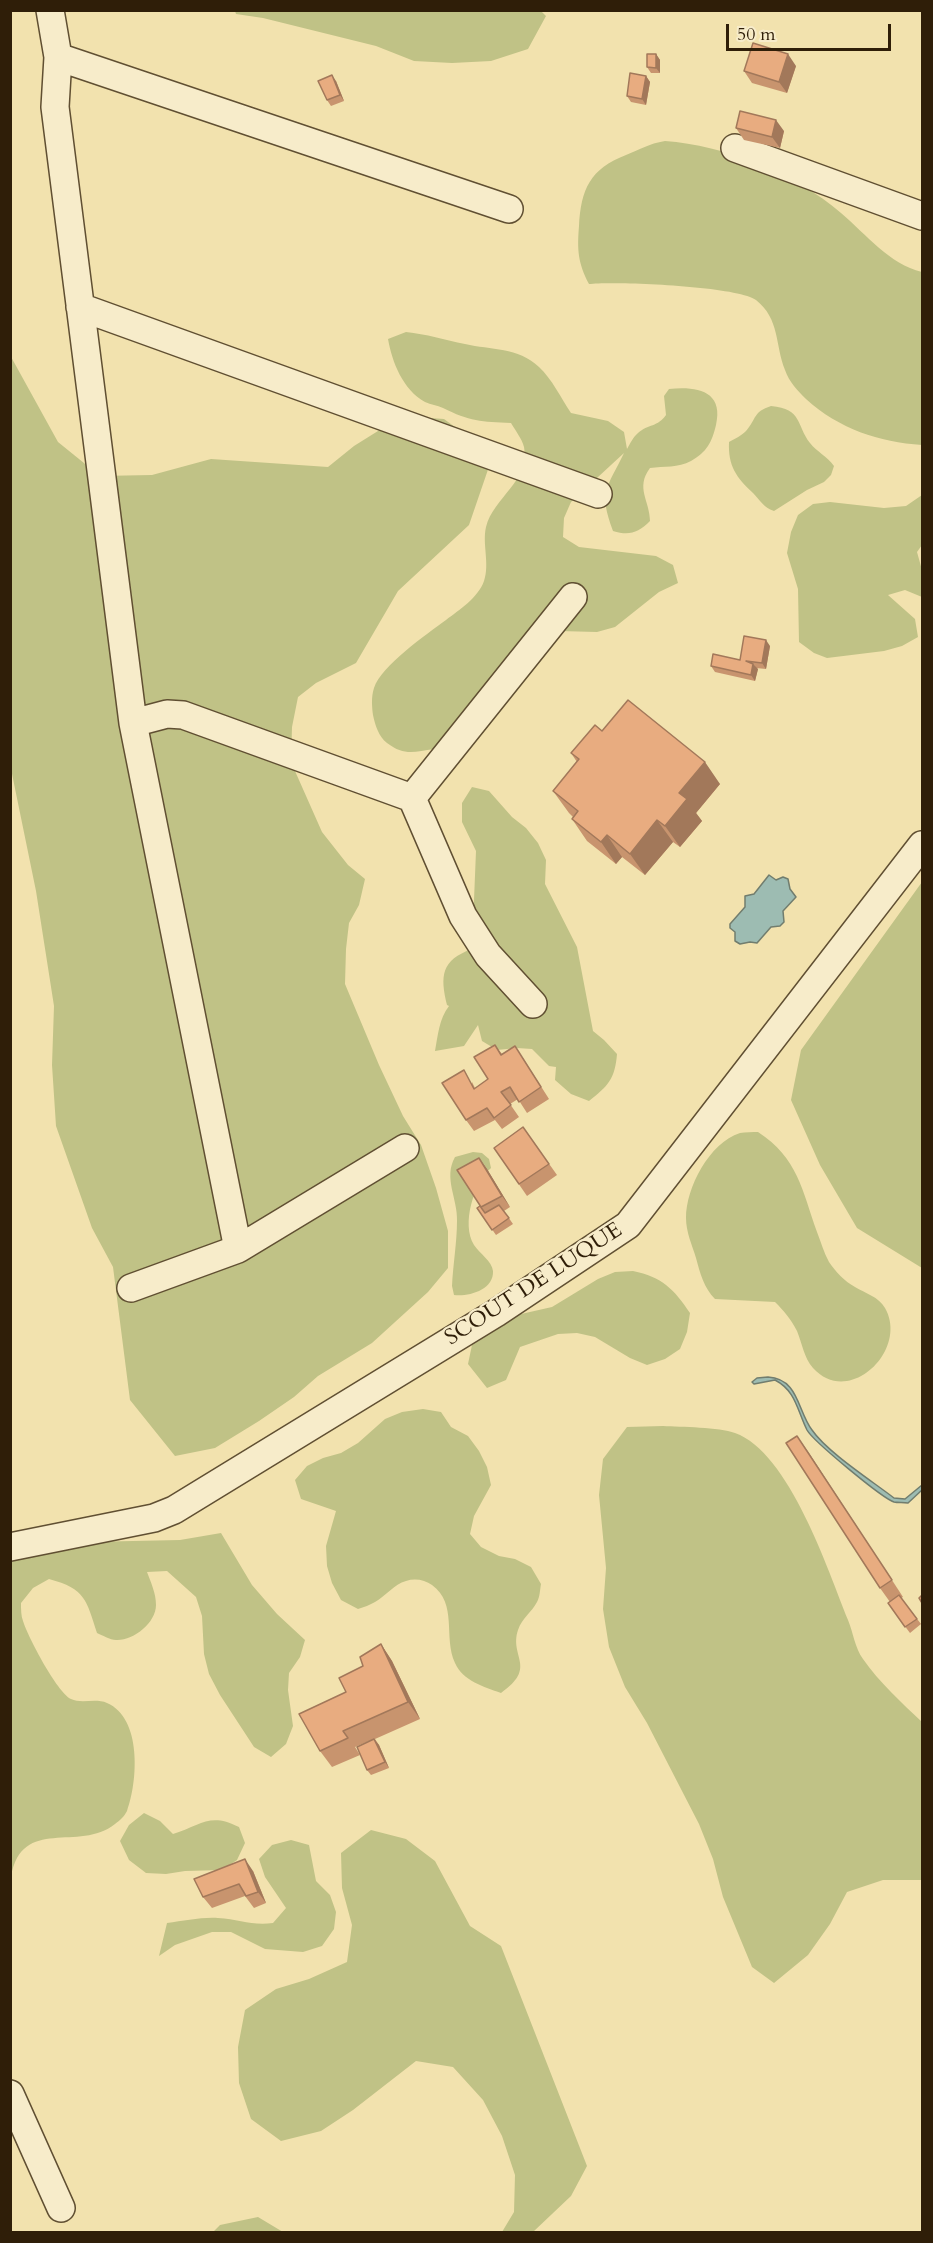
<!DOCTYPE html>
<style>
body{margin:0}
#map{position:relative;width:933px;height:2243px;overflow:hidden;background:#f2e2ae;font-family:Cardo,serif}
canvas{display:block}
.frame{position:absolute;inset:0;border:12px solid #2f1e08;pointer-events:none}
.scale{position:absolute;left:726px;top:24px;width:165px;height:27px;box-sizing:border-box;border:3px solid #2f1e08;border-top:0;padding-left:8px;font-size:18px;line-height:21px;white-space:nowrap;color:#2f1e08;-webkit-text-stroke:4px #f7ecca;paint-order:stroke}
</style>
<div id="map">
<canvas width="933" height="2243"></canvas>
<div class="frame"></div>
<div class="scale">50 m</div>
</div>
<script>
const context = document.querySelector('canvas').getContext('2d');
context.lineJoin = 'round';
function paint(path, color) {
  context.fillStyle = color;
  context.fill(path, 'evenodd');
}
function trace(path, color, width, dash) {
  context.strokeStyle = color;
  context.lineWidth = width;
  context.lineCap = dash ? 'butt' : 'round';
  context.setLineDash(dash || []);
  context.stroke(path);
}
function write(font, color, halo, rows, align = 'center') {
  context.font = font + ' Cardo,serif';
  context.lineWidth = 4.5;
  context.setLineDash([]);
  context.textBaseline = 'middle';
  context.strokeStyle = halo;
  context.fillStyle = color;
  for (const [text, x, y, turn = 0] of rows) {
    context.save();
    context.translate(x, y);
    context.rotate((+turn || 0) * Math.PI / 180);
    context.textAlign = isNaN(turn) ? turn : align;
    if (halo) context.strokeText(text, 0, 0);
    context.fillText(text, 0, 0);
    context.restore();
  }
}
const green = new Path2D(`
 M540,10L546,16L528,49L491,61L452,63L414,61L376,46L263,18L236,14L235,11Z
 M665,141C724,145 796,174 841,213C867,235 889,264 922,272V445C879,442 839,429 806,399C798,391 789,382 785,370C775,345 780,319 756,300C738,286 614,281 589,284C578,263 577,250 579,226C581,189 590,169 626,155C641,149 648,144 665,141Z
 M406,332C426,334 445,340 465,344C491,350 518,347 539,367C552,379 561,398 571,413L608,421L624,432L627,449C630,444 633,437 638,433C648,424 658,427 666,415L664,396L669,389C697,386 724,391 716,425C712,442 707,452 691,461C678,468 664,466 650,468C635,488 650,501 650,521C638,533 629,536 613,531C598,490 607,489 624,453L571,502L564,518L563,537L579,547L656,556L673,565L678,583L659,592L615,627L597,632L559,631L434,749C414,752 404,756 387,743C379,737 375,725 373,715C372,707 371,697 374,688C381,666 427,634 446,620C459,610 478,598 484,581C490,564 482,544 486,527C493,498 531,480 524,447C522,439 515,430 511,423C482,422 469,421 443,408C437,405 431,405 425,402C403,390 392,362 388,339Z
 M10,355L58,442L100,476L152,475L211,459L328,467L354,446L402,416L444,419L493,455L469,525L398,591L356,663L316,683L298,697L292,727L291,762L322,832L348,865L365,879L359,905L349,923L346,949L345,984L379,1065L403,1116L421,1145L436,1188L448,1231V1268L428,1292L372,1343L318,1376L294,1397L259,1421L215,1448L175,1456L130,1400L113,1267L92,1228L56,1126L52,1065L54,1006L36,891L11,769Z
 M771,406C803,409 796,425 810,443C817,452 827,456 834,466L831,475L824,482L807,490L774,511C763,507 761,501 753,493C736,477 728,466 729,442C735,439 742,435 746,431C757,418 753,412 771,406Z
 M922,495V545L917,552L922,570V597L905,590L888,595L915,619L918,637L902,646L884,651L827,658L814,653L799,642L798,589L787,553L791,532L798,515L813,504L830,502L884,508L906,506Z
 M472,787L489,791L512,817L526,828L538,843L546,860L545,884L577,947L593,1031L604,1040L617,1054C615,1079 608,1086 589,1101L571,1094L555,1080L556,1067L549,1066L532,1049L517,1048L497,1050L482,1041L478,1025L464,1046L435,1051C438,1035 439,1019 449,1006L447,1005C440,976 441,960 472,949L476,851L462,822V803Z
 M922,882V1268L857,1228L820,1165L791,1100L801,1050Z
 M758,1132C798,1158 802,1190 817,1232C821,1242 824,1253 829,1262C836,1272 844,1281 855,1287C865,1293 879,1297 885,1308C909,1350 849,1408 813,1368C804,1358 802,1343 797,1331C791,1319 784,1311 775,1302L715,1299C704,1288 700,1273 696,1258C692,1245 686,1232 686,1218C686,1188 709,1143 740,1133C745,1132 753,1132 758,1132Z
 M473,1152L482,1153L489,1159L491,1168C474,1183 461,1224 474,1245C480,1254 492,1261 493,1271C494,1290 468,1297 454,1295L452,1286C453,1265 457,1242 457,1221C458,1199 443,1178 455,1157Z
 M633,1271C662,1277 674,1289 690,1313L687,1332L680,1349L665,1359L647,1365L630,1358L595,1337L577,1333L558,1334L520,1347L506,1380L487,1388L468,1364L472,1345L484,1330L499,1319L552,1307L598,1279L615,1272Z
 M423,1409L441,1412L451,1427L468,1436L479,1451L487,1467L491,1485L474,1516L470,1534L481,1547L499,1556L515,1559L531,1567L541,1584C540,1589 540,1597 537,1602C532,1612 522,1618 518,1630C509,1657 538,1667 501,1693C484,1687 463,1681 455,1663C443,1637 458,1604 432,1585C425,1580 415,1578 406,1581C394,1584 386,1596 375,1602C370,1605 364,1607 358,1609L341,1600L332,1583L327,1566L326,1546L336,1511L301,1499L295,1480L307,1466L323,1458L341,1453L358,1443L385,1419L402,1412Z
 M663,1426C681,1427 719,1427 735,1433C789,1452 828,1570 848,1620C853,1632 855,1648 863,1659C879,1682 902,1703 922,1722V1880H883L847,1892L830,1924L808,1955L774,1983L752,1967L723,1897L713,1859L699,1824L647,1723L625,1687L609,1647L603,1609L606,1568L599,1495L603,1459L627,1427Z
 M221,1533L252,1585L277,1614L305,1640L300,1657L289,1673L288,1690L293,1726L286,1744L271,1757L254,1747L220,1695L209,1674L204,1654L202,1616L196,1597L167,1571L147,1572C151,1583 156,1593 156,1605C156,1623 133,1641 116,1640C110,1640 102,1635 97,1633C86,1600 86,1589 49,1579L33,1588L21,1603C21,1609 21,1616 23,1621C28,1637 57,1692 71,1699C81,1704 96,1698 107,1703C142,1718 138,1781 127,1811C124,1817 120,1820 115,1824C79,1853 22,1815 11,1877V1562L38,1551L86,1542L180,1540Z
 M144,1813L160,1821L173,1834C201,1825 210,1812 239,1827L245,1843L237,1860L222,1870L185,1871L166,1874L146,1873L129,1860L120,1841L129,1825Z
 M371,1830L406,1839L435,1861L470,1926L501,1946L587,2166L571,2196L533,2232H502L514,2212L515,2175L502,2136L483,2100L453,2067L416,2061L353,2110L321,2131L281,2141L251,2119L239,2083L238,2047L245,2010L276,1989L309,1979L347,1962L352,1925L342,1888L341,1853Z
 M291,1840L309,1845L316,1881L330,1895L336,1912L334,1929L322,1946L303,1952L265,1949L231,1932H212L175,1945L159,1956L167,1923C184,1921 201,1917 218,1918C239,1919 252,1926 273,1923L286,1908L265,1877L259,1859L272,1845Z
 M258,2217L283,2232H213L220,2225Z`);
const water = new Path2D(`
 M769,875L776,880L783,877L788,879L790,889L796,897L783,911L784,922L780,926L771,927L757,943L750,942L740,944L735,941V932L730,928V924L745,907V896L754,894Z
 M768,1377C799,1379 797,1410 812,1430C827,1452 872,1481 894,1498L905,1499L922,1485V1490L908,1503C904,1502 898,1503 894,1502C882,1498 813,1441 807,1430C797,1410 796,1391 775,1380L754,1384L752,1382L757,1378Z`);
const minor = new Path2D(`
 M50,10L58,57L55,107L133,723L238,1249L131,1288
 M58,57L509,209
 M735,148L922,216
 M80,307L598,494
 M133,723L167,714L183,715L412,798L573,597
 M412,798L463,916L488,955L533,1004
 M238,1249L405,1148
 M10,1547L154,1518L174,1510L496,1313L628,1225L922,845
 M10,2094L61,2208`);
const wall = new Path2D(`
 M656,54L660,60V73H651L647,67Z
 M796,66L787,93L752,83L744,71Z
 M646,76L650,82L646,105L631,102L627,96Z
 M336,81L344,101L331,106L327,100Z
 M736,128L784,131L780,148L744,140Z
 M770,646L766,669L756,668L758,669L755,681L715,672L711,666L740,660Z
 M602,731L720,784L696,813L702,821L680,847L673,842L645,875L622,857L616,864L587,841L572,819L573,817L569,813L553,791L577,762L571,753Z
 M495,1045L502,1054L523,1058L549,1099L527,1113L518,1099L510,1104L519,1117L502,1129L495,1120L474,1131L466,1120L472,1082L475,1088L488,1079Z
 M523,1127L557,1175L527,1196L494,1148Z
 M479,1158L487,1169L510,1207L504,1211L513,1224L496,1235L477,1208L480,1206Z
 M797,1436L903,1597L901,1598L921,1624L910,1633L892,1609L890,1602L880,1588Z
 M381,1644L392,1661L420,1719L375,1739L379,1745L389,1768L371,1775L367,1770L369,1741L355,1747L360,1755L332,1767L320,1751L346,1692L363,1666Z
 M253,1871L266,1903L254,1908L245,1896L212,1908L203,1897Z`);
const shadedWall = new Path2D(`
 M656,54L660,60V73L656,68Z
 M788,54L796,66L787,93L779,82Z
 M332,75L336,81L344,101L340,95Z
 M646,76L650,82L646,105L642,99Z
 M776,120L784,131L780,148L772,137Z
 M766,640L770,646L766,669L762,663Z
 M753,664L758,669L755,681L751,675Z
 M705,762L720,784L696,813L702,821L680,847L665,826L679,793Z
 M657,820L673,842L645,875L630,854Z
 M607,835L622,857L616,864L601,842Z
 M479,1158L487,1169L510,1207L502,1196Z
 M797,1436L809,1453L903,1597L892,1580Z
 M381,1644L392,1661L420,1719L408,1702Z
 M374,1739L379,1745L389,1768L385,1762Z
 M245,1859L253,1871L266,1903L258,1892Z`);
const building = new Path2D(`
 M753,43L788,54L779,82L744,71Z
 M647,54H656V68L647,67Z
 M630,73L646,76L642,99L627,96Z
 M332,75L340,95L327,100L318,81Z
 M740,111L776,120L772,137L736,128Z
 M744,636L766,640L762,663L746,661L753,664L751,675L711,666L713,654L740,660Z
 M628,700L705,762L679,793L687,799L665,826L657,820L630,854L607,835L601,842L572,819L578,811L553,791L579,759L571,753L595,725L602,731Z
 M495,1045L501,1055L515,1046L541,1087L519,1102L510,1087L501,1092L511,1105L494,1118L487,1108L466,1120L442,1083L464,1070L474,1089L488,1079L474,1057Z
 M523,1127L549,1164L519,1184L494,1148Z
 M479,1158L502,1196L481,1207L457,1170Z
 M499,1205L509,1218L492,1230L477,1208L480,1206L485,1213Z
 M797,1436L892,1580L880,1588L786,1443Z
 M899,1595L917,1619L905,1627L888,1603Z
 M922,1595V1603L919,1598Z
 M381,1644L408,1702L343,1731L348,1738L320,1751L299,1714L346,1692L339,1678L363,1666L360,1657Z
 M374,1739L385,1762L367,1770L357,1747Z
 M245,1859L258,1892L246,1896L239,1884L203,1897L194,1879Z`);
const streetNames = [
 ["SCOUT DE LUQUE",534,1285,-33]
];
paint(green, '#c0c286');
paint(water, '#9dbcb2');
trace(water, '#717d6e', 1.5);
trace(minor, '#604f32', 30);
trace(minor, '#f7ecca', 27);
paint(wall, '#c8946e');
paint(shadedWall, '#a2785a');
paint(building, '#e8ac80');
trace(building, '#a2785a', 1.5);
write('22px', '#2f1e08', '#f7ecca', streetNames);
</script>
